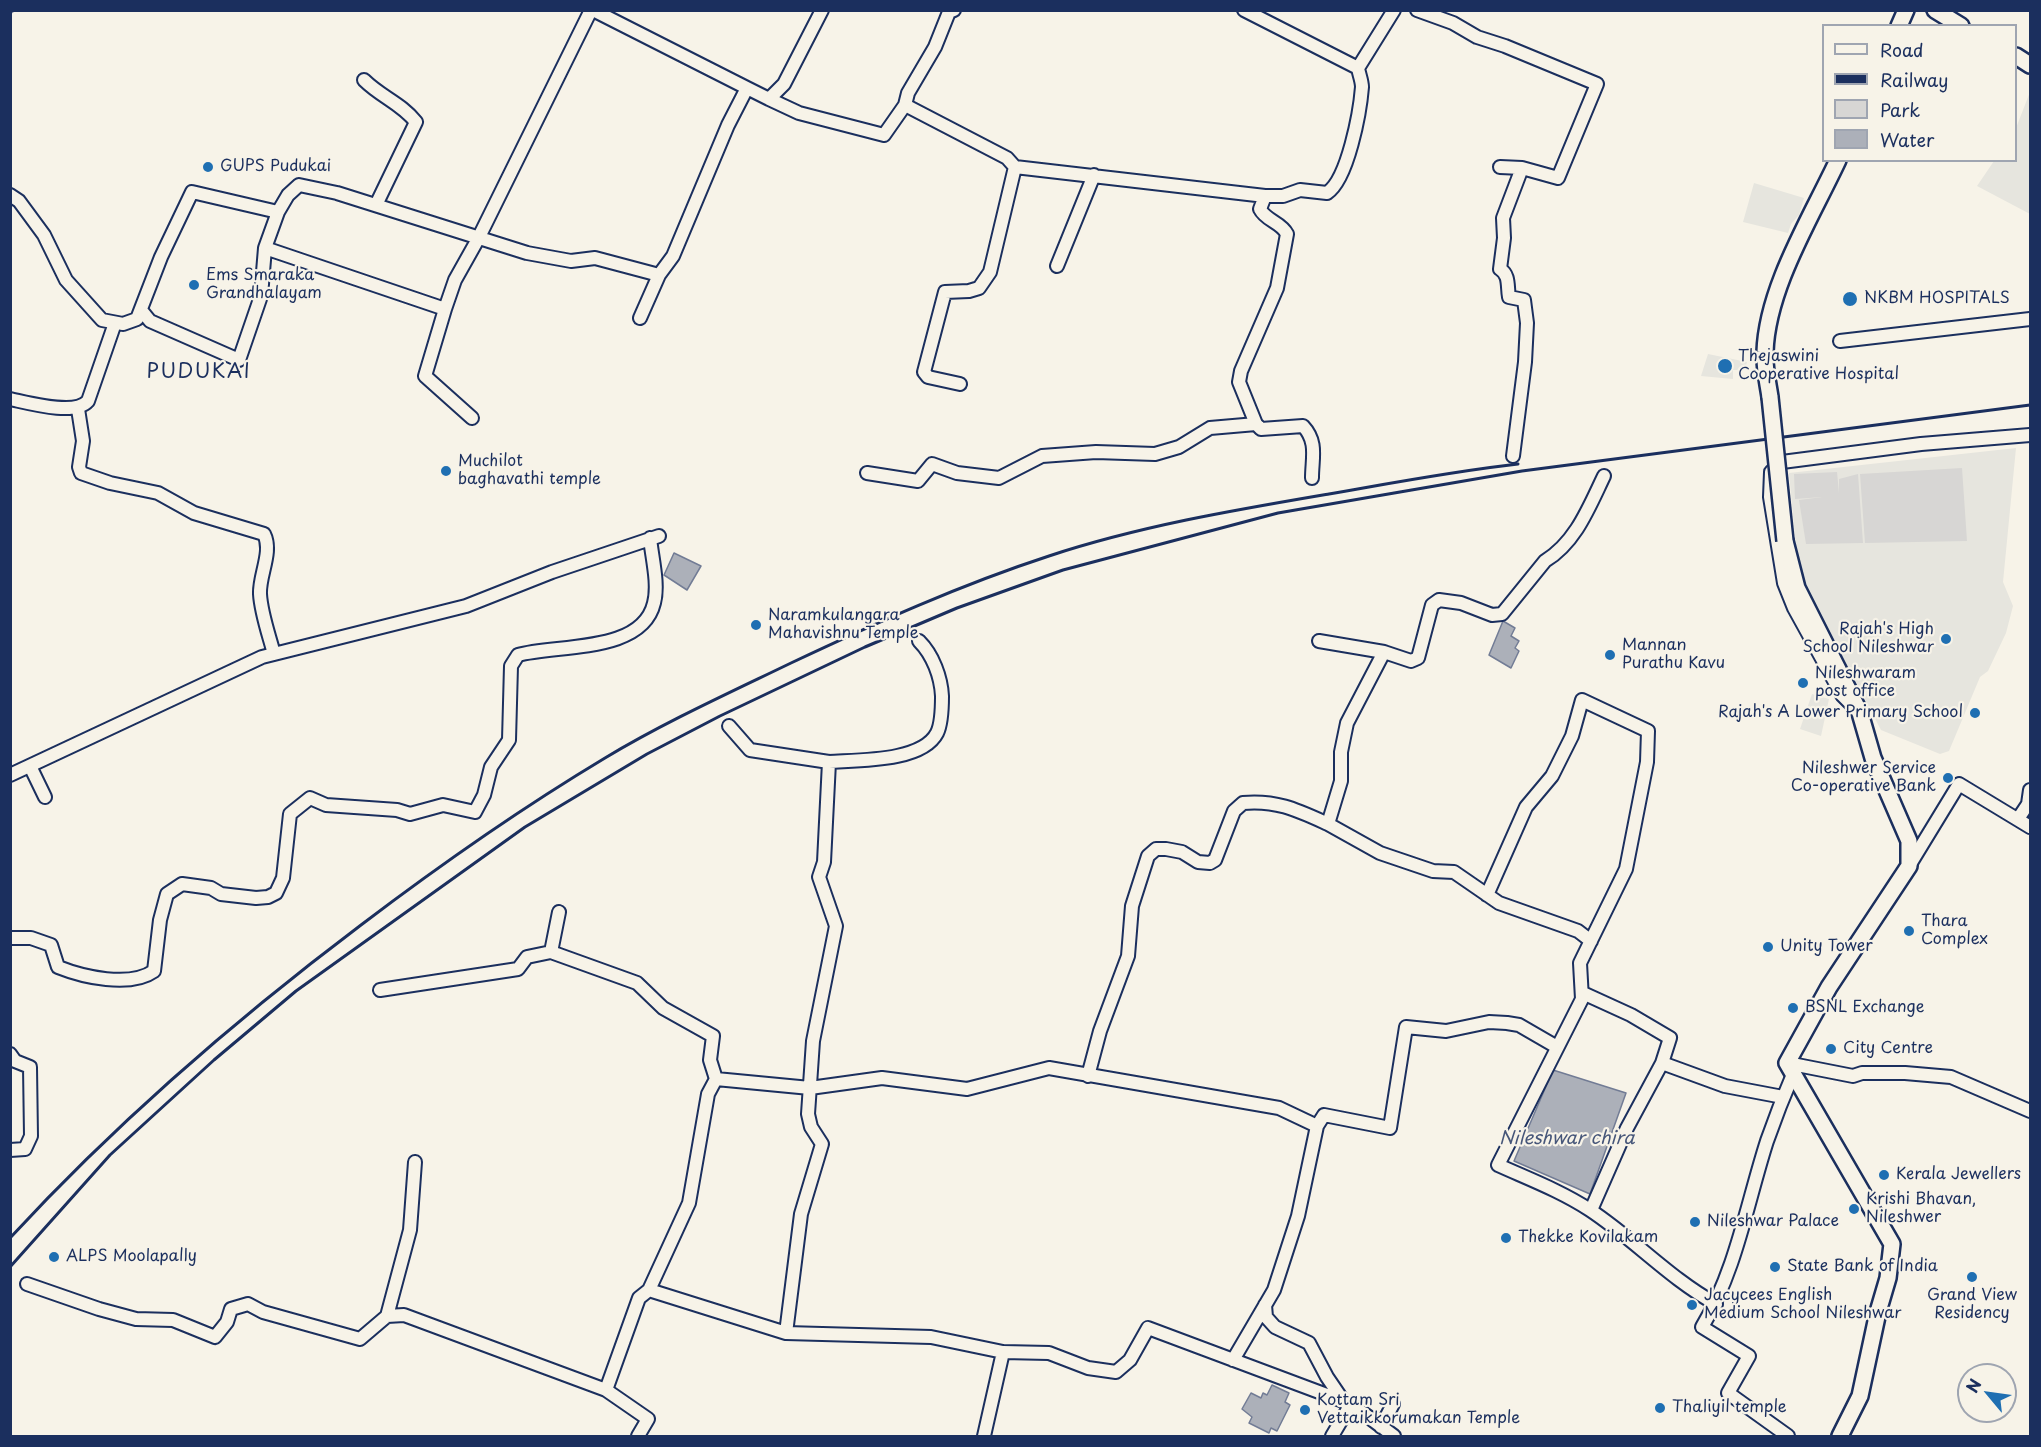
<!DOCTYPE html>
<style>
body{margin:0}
#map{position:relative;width:2041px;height:1447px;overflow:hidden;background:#f7f3e8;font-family:"Playpen Sans",sans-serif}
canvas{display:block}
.frame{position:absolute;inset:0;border:12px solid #1b2f5e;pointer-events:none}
.legend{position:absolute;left:1822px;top:24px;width:195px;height:138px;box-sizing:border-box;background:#f7f3e8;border:2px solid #9fa5b1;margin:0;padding:8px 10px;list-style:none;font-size:18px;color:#1b2f5e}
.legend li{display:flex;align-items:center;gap:12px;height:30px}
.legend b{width:30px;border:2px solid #9fa5b1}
.north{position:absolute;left:1957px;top:1363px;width:60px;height:60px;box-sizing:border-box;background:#f7f3e8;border:2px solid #9fa5b1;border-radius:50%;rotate:299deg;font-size:16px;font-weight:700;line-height:24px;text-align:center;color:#1b2f5e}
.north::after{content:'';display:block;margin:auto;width:21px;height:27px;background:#1f6fb2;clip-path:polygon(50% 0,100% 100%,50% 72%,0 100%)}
</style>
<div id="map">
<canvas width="2041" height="1447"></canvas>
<div class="frame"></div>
<ul class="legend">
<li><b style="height:8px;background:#f7f3e8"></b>Road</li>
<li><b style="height:8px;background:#1b2f5e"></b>Railway</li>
<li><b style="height:16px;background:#d7d6d4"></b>Park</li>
<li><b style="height:16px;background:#acb0b9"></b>Water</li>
</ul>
<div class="north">N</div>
</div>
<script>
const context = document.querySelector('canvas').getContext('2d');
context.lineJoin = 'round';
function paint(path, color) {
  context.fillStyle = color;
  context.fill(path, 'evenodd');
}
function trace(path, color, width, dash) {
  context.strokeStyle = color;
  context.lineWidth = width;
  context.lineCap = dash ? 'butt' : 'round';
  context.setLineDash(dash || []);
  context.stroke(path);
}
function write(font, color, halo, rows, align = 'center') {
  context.font = font + ' "Playpen Sans",sans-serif';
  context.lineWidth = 4.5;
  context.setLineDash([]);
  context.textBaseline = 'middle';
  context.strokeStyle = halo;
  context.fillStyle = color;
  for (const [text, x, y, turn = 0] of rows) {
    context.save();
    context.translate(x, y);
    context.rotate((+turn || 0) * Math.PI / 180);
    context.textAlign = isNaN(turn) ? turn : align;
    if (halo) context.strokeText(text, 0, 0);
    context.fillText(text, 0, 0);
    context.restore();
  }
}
const built = new Path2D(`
 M2030,92V214L1977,186L1994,161L2016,160V128Z
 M1754,183L1804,198L1799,215L1791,224L1788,233L1743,222Z
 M1708,354L1747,362L1745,370H1733V379L1701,376Z
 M2016,448L2003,582L2013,606L2006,633L1988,671L1980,677L1949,751L1940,754L1881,730L1810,596L1797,558L1789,473Z
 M1812,694L1829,699L1821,736L1800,729Z`);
const green = new Path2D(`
 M1962,468L1967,541L1865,543L1860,474Z
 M1837,472L1839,493V479L1858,474L1863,543L1806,544L1799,500L1822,497L1795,499L1794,474Z`);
const water = new Path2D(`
 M674,553L701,566L687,590L664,575Z
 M1503,621L1515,628L1511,636L1519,641L1515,648L1519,651L1511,668L1489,655Z
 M1553,1070L1626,1093L1590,1194L1514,1161Z
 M1272,1385L1289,1393L1285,1402L1290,1405L1277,1431L1271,1428L1269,1433L1249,1423L1252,1417L1242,1409L1251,1393L1261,1398L1263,1393L1267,1395Z`);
const stream = new Path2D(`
 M10,13L14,10`);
const minor = new Path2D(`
 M593,10L747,88
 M954,10L949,12L935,47L908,93L905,105L1007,158L1015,167L990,272L979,288L969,291L945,292L924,372L928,377L960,384
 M1244,10L1358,68
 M1417,10L1453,23L1477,37L1505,46L1597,84L1558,178L1522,168L1500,167
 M364,80C381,97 401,103 416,122L376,205
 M769,99L799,113L884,135L905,105
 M1015,167L1265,196H1283L1300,190L1327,193C1348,179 1360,112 1362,87C1362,81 1359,74 1358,68L1394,10
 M10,195L19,201L44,235L66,280L102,320L123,324L137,319L161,257L192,192L278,212L288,195L299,185L337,193L527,253L571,261L595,258L659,275L673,256L728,125L747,88L769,99L784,84L822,10
 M1265,196L1260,209C1266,221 1281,222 1287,234L1277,288L1241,371L1239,382L1256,424L1261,429L1303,426C1318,442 1312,458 1312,478
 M278,212L265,248L445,309L425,376L472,418
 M1057,266L1094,175
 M445,309L455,280L478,239L591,10
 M141,310L150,321L239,360L261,296L265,248
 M640,318L659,275
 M1840,341L2030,319
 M10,399C29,403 75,416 88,401L115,323
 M78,409L83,441L79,467L81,473L110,483L158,493L194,513L264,534C273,552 259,575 260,594C261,613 269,635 274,654
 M1513,456L1525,362L1527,323L1524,300L1509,297C1507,287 1510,275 1500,269L1504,238L1503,218L1522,168
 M867,473L918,481L932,464L957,473L999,478L1042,456L1096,452L1155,454L1179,447L1210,428L1256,424
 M1319,641L1384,652
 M1854,707L1842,695L1794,608L1784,583L1770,497L1771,472L1782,462L1921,444L2030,435
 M729,726L750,750L829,762L824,862L819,877L836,926L813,1041L808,1114L811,1127L822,1144L801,1214L786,1333L931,1337L1003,1352L1049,1353L1088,1368L1116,1372L1130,1360L1148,1328L1351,1404L1394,1436
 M829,762C858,760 922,762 937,733C942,723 942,706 942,696C941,677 933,655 919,641
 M30,766L45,797
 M10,775L262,657L466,606L552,572L659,536
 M2018,819L2028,804L2030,790
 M1909,866L1959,784L2030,827
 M1487,895L1526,807L1552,776L1572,736L1582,700L1648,731L1647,762L1626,869L1580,963L1582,999L1498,1165C1529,1179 1561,1191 1590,1210C1634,1239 1669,1278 1716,1304
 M10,938H31L51,945L58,967C83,977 130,988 154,971L160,920L167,894L182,884L211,888L221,894L256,898L268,897L276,893L283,878L290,814L310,798L326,805L397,810L410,814L443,805L475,812L484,795L491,767L509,740L511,666L518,655C556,644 642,654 654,603C659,584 652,558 650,538
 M1591,941L1578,931L1499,903L1454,872L1433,871L1380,853L1328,824L1341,781V752L1347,723L1384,652L1411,661L1418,658L1432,605L1439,600L1461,603L1492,615L1502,614L1545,561C1576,542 1589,507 1604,476
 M551,952L559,912
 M380,990L518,969L527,957L551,952L637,983L663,1008L713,1036L710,1060L716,1079L810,1088L882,1078L967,1089L1049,1068L1279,1108L1317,1126
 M1582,999L1585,994L1631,1015L1670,1038L1662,1063L1725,1086L1783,1097
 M10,1054L15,1061L30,1067L31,1136L25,1149L10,1150
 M1787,1063L1853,1076L1862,1073H1905L1951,1077L2030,1111
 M1088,1076L1100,1031L1128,956L1132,906L1148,856L1156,849H1166L1182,852L1198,862L1210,863L1215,860L1234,811L1243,803C1277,800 1297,810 1328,824
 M1591,1210L1627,1128L1662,1063
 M27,1284L99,1309L136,1319L173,1320L215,1337L227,1322L231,1309L248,1304L263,1312L360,1339L387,1316L404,1315L606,1390L639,1298L649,1290L786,1333
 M649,1290L689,1203L708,1094L716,1079
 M1265,1305L1266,1317L1275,1327L1309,1343L1327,1377L1344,1402
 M387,1316L410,1230L415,1162
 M1233,1360L1274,1290L1298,1216L1317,1126L1324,1115L1390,1128L1406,1027L1446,1031L1489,1022L1507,1023L1519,1025L1557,1047
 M606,1390L648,1419L638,1436
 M1381,1427L1393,1404
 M984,1436L1003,1352
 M1332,1436L1351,1404
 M1788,1436L1728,1393L1749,1356L1702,1327C1736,1271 1747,1203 1767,1141C1775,1118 1784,1095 1794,1072`);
const major = new Path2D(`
 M1935,10L1961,26
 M1899,26L1906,10
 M2016,56L2030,65
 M1770,397C1768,383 1764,367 1765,352C1767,288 1811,218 1838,160
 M1785,541L1797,588L1860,713L1873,758L1909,841V866L1829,987L1787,1063L1892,1244L1888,1278L1878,1312L1860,1396L1840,1436`);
const rail = new Path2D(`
 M10,1238C117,1122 235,1020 361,925C440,865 520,809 605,758C665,722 729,693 791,663C876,623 960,585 1049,556C1140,526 1235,510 1329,494C1392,483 1455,471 1518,464
 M10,1267L110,1155L214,1060L296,991L525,827L647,754L720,716L865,647L957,608L1063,570L1278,513L1522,471L2030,405`);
const majorBridge = new Path2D(`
 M1770,397L1785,541`);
const markers = [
 [208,167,6,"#1f6fb2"],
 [194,285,6,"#1f6fb2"],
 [1850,299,8,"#1f6fb2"],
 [1725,366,8,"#1f6fb2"],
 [446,471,6,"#1f6fb2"],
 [756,625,6,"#1f6fb2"],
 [1946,639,6,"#1f6fb2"],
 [1610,655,6,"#1f6fb2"],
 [1803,683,6,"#1f6fb2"],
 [1975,713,6,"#1f6fb2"],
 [1948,778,6,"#1f6fb2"],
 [1909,931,6,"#1f6fb2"],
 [1768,947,6,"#1f6fb2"],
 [1793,1008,6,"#1f6fb2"],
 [1831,1049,6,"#1f6fb2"],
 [1884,1175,6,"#1f6fb2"],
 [1854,1209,6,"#1f6fb2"],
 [1695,1222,6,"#1f6fb2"],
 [1506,1238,6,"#1f6fb2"],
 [54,1257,6,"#1f6fb2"],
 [1775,1267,6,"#1f6fb2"],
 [1972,1277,6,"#1f6fb2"],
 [1692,1305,6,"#1f6fb2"],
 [1660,1408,6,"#1f6fb2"],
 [1305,1410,6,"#1f6fb2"]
];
const poiNames = [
 ["GUPS Pudukai",220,167],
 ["Ems Smaraka",206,276],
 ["Grandhalayam",206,294],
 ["NKBM HOSPITALS",1864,299],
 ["Thejaswini",1738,357],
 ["Cooperative Hospital",1738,375],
 ["Muchilot",458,462],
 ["baghavathi temple",458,480],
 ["Naramkulangara",768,616],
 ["Mahavishnu Temple",768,634],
 ["Rajah's High",1934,630,"right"],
 ["School Nileshwar",1934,648,"right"],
 ["Mannan",1622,646],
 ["Purathu Kavu",1622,664],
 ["Nileshwaram",1815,674],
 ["post office",1815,692],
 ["Rajah's A Lower Primary School",1963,713,"right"],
 ["Nileshwer Service",1936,769,"right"],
 ["Co-operative Bank",1936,787,"right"],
 ["Thara",1921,922],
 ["Complex",1921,940],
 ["Unity Tower",1780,947],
 ["BSNL Exchange",1805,1008],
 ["City Centre",1843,1049],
 ["Kerala Jewellers",1896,1175],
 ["Krishi Bhavan,",1866,1200],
 ["Nileshwer",1866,1218],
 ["Nileshwar Palace",1707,1222],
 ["Thekke Kovilakam",1518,1238],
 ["ALPS Moolapally",66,1257],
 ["State Bank of India",1787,1267],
 ["Jacycees English",1704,1296],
 ["Medium School Nileshwar",1704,1314],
 ["Grand View",1972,1296,"center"],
 ["Residency",1972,1314,"center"],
 ["Kottam Sri",1317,1401],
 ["Vettaikkorumakan Temple",1317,1419],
 ["Thaliyil temple",1672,1408]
];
const waterNames = [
 ["Nileshwar chira",1567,1139]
];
const quarterNames = [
 ["PUDUKAI",199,372]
];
paint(built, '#e6e5de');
paint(green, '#d7d6d4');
paint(water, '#acb0b9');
trace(water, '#727c95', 1.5);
trace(stream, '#727c95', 3);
trace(minor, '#1b2f5e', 16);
trace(major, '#1b2f5e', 20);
trace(minor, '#f7f3e8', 12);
trace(major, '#f7f3e8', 15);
trace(rail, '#1b2f5e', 3);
trace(majorBridge, '#1b2f5e', 20, []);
trace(majorBridge, '#f7f3e8', 15);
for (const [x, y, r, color] of markers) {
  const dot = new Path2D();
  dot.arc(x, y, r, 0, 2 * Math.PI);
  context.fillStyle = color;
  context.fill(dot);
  trace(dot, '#f7f3e8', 2);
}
write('16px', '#1b2f5e', '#f7f3e8', poiNames, 'left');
write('italic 18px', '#465679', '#f7f3e8', waterNames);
context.letterSpacing = '1.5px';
write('20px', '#1b2f5e', '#f7f3e8', quarterNames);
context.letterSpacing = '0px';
</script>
